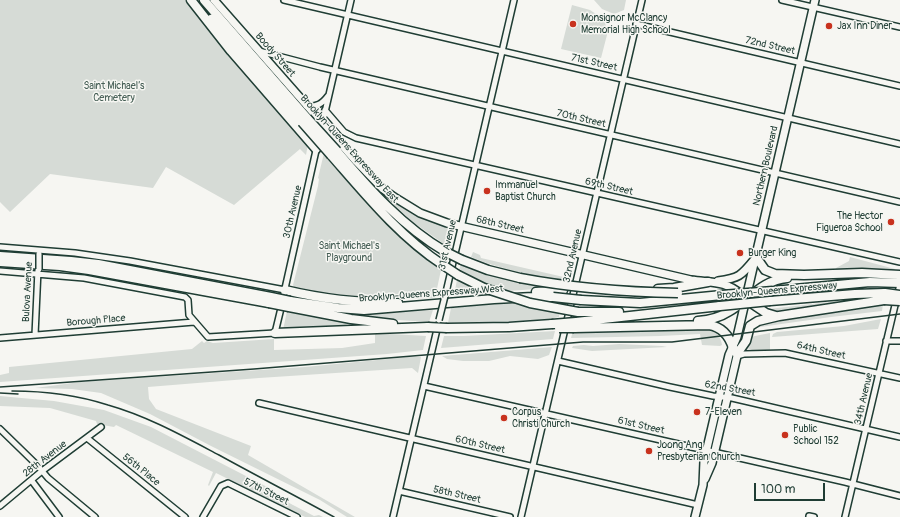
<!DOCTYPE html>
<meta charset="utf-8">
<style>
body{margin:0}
#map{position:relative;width:900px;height:517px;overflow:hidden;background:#f6f6f2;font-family:Pangolin,sans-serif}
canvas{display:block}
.scale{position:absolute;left:754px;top:483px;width:71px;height:18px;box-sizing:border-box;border:2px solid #1f3d34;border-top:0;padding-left:5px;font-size:12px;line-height:14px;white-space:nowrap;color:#1f3d34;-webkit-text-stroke:3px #f6f6f2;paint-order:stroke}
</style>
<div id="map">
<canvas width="900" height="517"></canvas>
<div class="scale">100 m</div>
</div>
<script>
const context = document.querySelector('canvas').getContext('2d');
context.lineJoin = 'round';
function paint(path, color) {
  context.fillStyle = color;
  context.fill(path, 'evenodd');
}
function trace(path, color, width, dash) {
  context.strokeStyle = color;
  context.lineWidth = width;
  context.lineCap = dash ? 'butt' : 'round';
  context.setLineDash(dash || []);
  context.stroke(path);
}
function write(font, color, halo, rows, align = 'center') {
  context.font = font + ' Pangolin,sans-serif';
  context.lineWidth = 3;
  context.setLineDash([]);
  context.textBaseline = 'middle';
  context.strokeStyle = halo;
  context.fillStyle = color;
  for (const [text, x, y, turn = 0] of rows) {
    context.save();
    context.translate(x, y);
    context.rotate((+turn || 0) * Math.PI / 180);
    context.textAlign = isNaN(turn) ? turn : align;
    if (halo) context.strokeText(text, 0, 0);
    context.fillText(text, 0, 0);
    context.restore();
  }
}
const green = new Path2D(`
 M0,0H187L221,45L308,144L306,155L300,149L234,205L166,167L153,188L50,174L10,212L0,202Z
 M594,0H626L624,10L614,14L602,9Z
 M572,5L590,10L605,20L607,35L601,58L561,49Z
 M324,153L398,236L418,253L441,270L435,298L368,300L293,289L294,287L293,285L318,186L319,179L318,178Z
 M383,195L421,217L452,228L447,246L414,223Z
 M473,252L480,255L481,258L568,278L563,287L454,295L457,280L482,292L486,283L459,270L461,264L490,275L519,281L521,273L486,263L471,257Z
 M850,257L895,269L894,271L835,272L836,268L849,261Z
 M861,299L775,313L769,309L855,299Z
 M552,303H560L559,317C524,326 484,323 448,323L451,308L496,304Z
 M883,304L882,311L831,317L753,328L756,324L861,306Z
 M433,310L429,322L397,320L356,315L357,314L386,313Z
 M287,311L374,327L283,330Z
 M881,319L878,329L772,337L773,334L777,332L844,326Z
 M709,329C716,331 721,337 722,345L720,346L702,345L700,334L660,336L571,338L573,331L626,332L647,330L669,331Z
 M555,331L553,339L441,348L444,336H464Z
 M375,333L426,336L423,350L387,354L0,382V375L9,373V367L192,349L202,341L204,343L207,341L213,343L274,339V350L342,348L375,343Z
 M770,333V351L757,352L747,348L750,337Z
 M619,344L662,346L667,347L592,351L572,348L573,346L584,345L593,346Z
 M552,347L549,355L538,359L510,356L489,361H463L447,359L442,356Z
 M408,357H421L418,373L412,368L259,378L148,387L149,399L156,409L251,446L248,455L355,517H347L320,500L211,446L150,414L101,393L72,389L35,388L80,382L305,367Z
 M0,396L54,401L104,410L151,427L273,490L272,494L314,516L319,515L323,517H305L216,473L209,486L208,485L213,472L116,425L114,427L97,424L96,421L50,408L0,406Z`);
const minor = new Path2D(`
 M284,0L900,144
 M782,0L900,27
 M636,24L900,86
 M259,51L320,67L900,202
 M306,106C317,107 322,104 328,96
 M325,110L344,132L356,138L900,262
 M322,125L351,0
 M0,247L75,253L130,261L285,290
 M0,271L84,278L185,297L188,300L189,315L208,337L275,333L282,304
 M447,288L514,0
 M284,293L317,146
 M35,335L38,270
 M0,338L194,322
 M886,341H900
 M737,356L744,354L785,353L900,378
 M558,361L670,387L713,396L732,398L900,437
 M424,386L845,482L900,496
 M259,403L698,505
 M0,429L37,465L48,478L95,517
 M87,438L185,517
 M32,481L59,517
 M399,491L510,517
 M0,506L42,471L101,427
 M809,516L814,517
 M203,517L221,486L228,483L297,517
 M393,517L438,325
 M521,517L642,0
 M845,517L900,284`);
const major = new Path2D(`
 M214,0L354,159L383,189L394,197L420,213L447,223L691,280C712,283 725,280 742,295
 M718,281C739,278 741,276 754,260
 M705,479L712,463L737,356V350
 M695,517L703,485L704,461L715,414L729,355L737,337L815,0`);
const highway = new Path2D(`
 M191,0L231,51L316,149
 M204,0L307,118
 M211,19L302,122
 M337,151C369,189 403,227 446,252
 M331,155C366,195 399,236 443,265
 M0,256L71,261L98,264L271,297
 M756,257L765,270L775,274L804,275L862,273L900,275
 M462,260L488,270L520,278
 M0,262L60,266L89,270L269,303
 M458,275L484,288
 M658,289L674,288L708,282
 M285,290C322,299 359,303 398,303
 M773,291L870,282L900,283
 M536,292L563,290
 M581,300L640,303L722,295
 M290,301L338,308L364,310L494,299L533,297H553
 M748,301L766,313L776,316
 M770,301L855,294L885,293
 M289,307L351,319L393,324
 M578,312H619
 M698,321C709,320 719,318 728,312C748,301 762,280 787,278
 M576,322L720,306
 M447,328L509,327L552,324
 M574,328L709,325C722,327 729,335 733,348
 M275,333L428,327
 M737,354L746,341L750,326L758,321L779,316L884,300`);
const rail = new Path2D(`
 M0,387L254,369L583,342H672L900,314
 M12,391C44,391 77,395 108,405C147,416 183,436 219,455C257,476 296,496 334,517
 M0,393L18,394`);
const minorBridge = new Path2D(`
 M39,269V254
 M439,320L447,288`);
const highwayBridge = new Path2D(`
 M307,118L337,151
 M302,122L331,155
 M446,252L462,260
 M443,265L458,275
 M520,278C573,288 625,292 678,293
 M484,288L530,303L578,312
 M885,293L900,295
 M722,295L773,291
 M271,297L290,301
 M553,297L581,300
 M884,300L900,301
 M269,303L289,307
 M720,306L770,301
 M552,324L576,322
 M428,327L447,328
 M559,328H574`);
const markers = [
 [573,24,4,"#c8321e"],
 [829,26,4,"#c8321e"],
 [487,191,4,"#c8321e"],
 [891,222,4,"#c8321e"],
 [740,253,4,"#c8321e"],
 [697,412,4,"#c8321e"],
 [504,418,4,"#c8321e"],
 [785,435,4,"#c8321e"],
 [649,451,4,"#c8321e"]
];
const poiNames = [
 ["Monsignor McClancy",581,18],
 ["Memorial High School",581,30],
 ["Jax Inn Diner",837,26],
 ["Immanuel",495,185],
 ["Baptist Church",495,197],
 ["The Hector",883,216,"right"],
 ["Figueroa School",883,228,"right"],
 ["Burger King",748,253],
 ["Corpus",512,412],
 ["Christi Church",512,424],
 ["7-Eleven",705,412],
 ["Public",793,429],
 ["School 152",793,441],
 ["Joong Ang",657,445],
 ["Presbyterian Church",657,457]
];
const streetNames = [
 ["72nd Street",770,46,13],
 ["Boody Street",275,55,49],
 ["71st Street",594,63,13],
 ["70th Street",581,119,13],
 ["Brooklyn-Queens Expressway East",349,149,48],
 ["Northern Boulevard",766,166,-77],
 ["69th Street",609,187,13],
 ["30th Avenue",293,212,-77],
 ["68th Street",500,225,13],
 ["31st Avenue",448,245,-77],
 ["32nd Avenue",573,256,-77],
 ["Brooklyn-Queens Expressway",777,291,-5],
 ["Bulova Avenue",28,292,-87],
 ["Brooklyn-Queens Expressway West",431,294,-4],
 ["Borough Place",96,321,-5],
 ["64th Street",821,351,13],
 ["62nd Street",730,389,10],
 ["34th Avenue",864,399,-77],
 ["61st Street",641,426,13],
 ["60th Street",480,445,13],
 ["28th Avenue",45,459,-38],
 ["56th Place",141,470,39],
 ["57th Street",266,492,26],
 ["58th Street",457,495,13]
];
const parkNames = [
 ["Saint Michael’s",114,86],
 ["Cemetery",114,98],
 ["Saint Michael's",349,246],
 ["Playground",349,258]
];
paint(green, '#d6dbd6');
trace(minor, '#1f3d34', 8);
trace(major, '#1f3d34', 10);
trace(highway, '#1f3d34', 11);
trace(minor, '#f6f6f2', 5);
trace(major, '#f6f6f2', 7);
trace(highway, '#f6f6f2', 8);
trace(rail, '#1f3d34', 1.5);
trace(minorBridge, '#1f3d34', 8, []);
trace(highwayBridge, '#1f3d34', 11, []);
trace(minorBridge, '#f6f6f2', 5);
trace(highwayBridge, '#f6f6f2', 8);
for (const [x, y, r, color] of markers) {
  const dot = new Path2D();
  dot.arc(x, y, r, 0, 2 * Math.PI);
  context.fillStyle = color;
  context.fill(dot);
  trace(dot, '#f6f6f2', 1.5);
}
write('10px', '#1f3d34', '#f6f6f2', poiNames, 'left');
write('10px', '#1f3d34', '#f6f6f2', streetNames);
write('10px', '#445d54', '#f6f6f2', parkNames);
</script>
